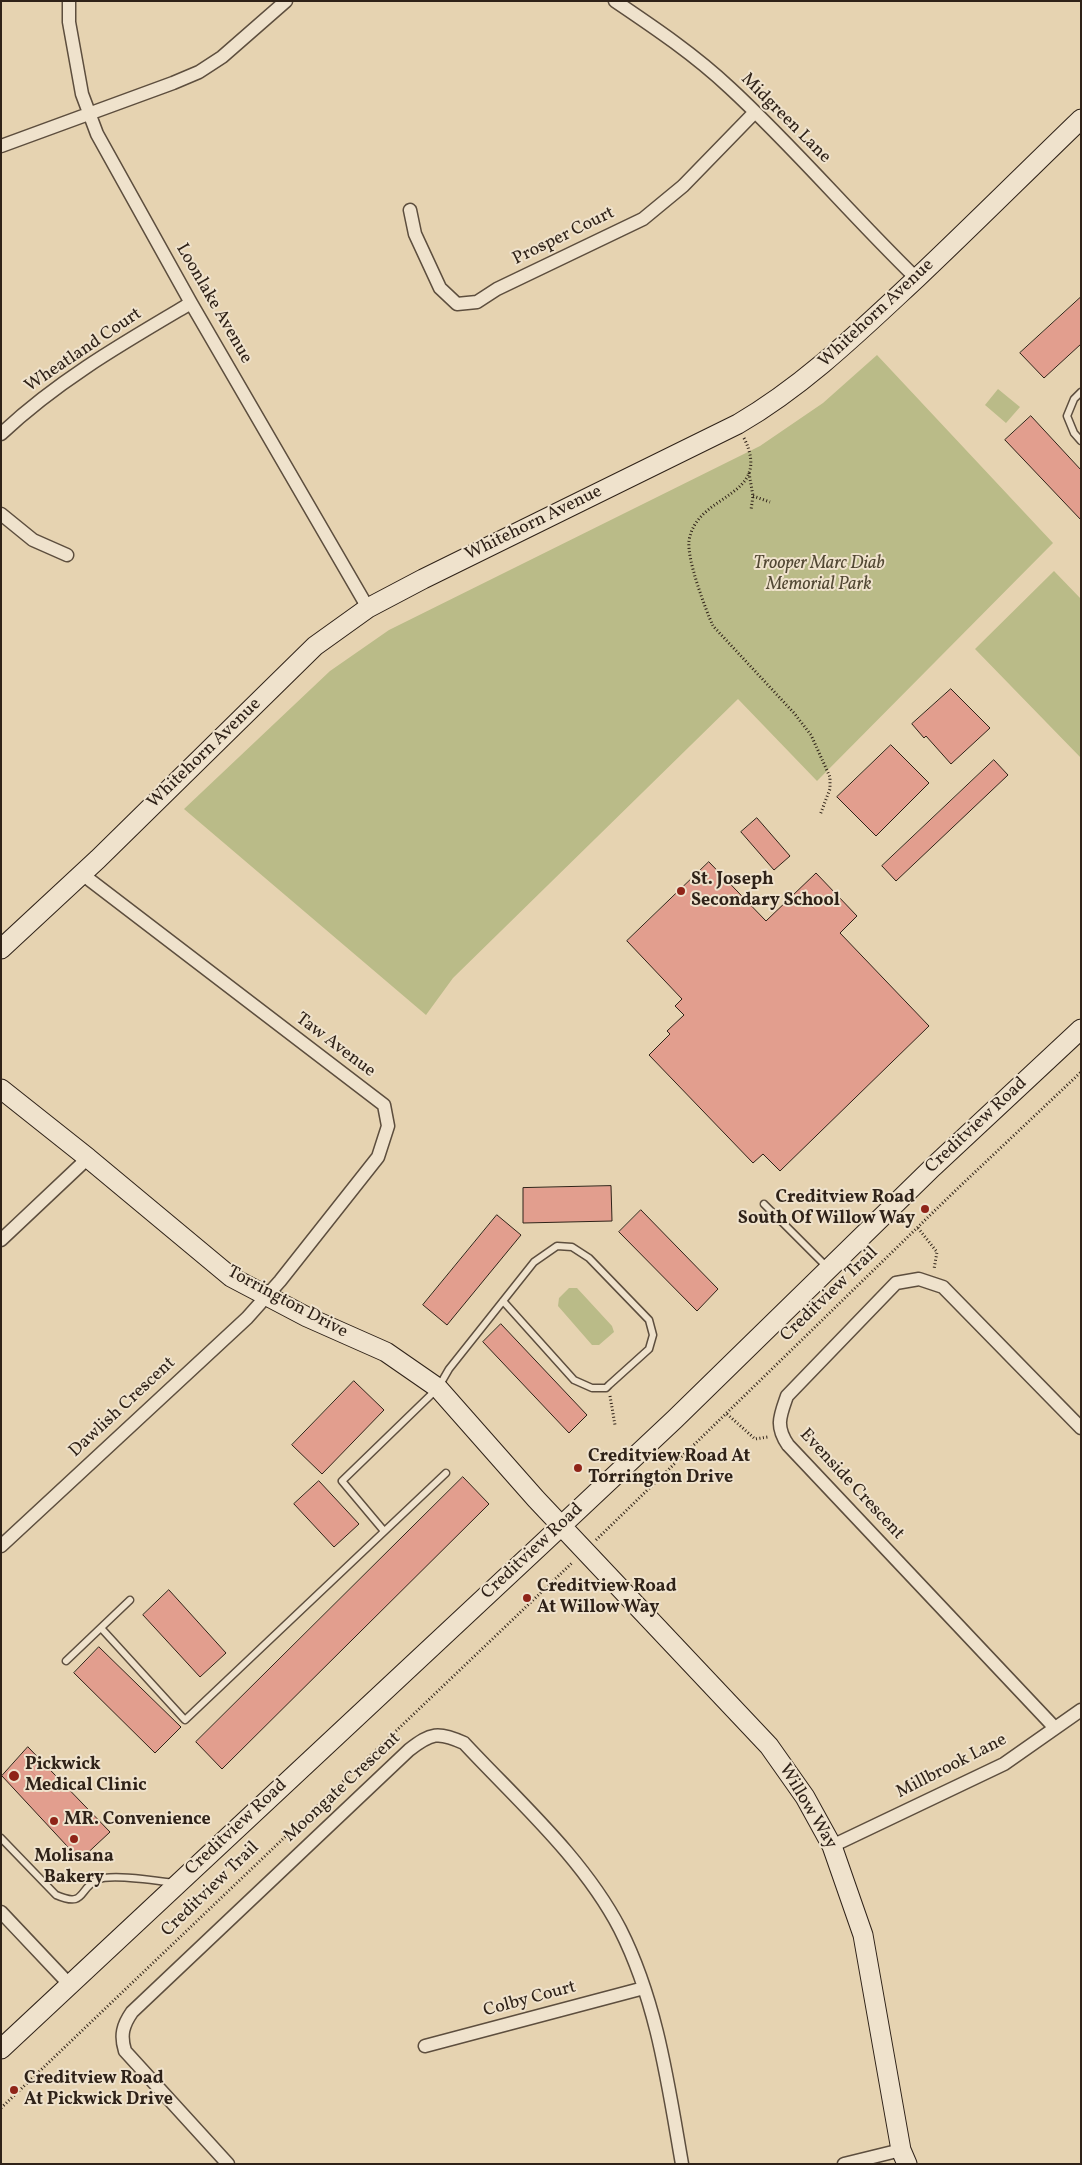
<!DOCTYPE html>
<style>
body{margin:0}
#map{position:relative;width:1082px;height:2165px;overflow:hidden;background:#e6d3b1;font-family:Vollkorn,serif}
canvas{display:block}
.frame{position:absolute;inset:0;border:2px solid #2f2218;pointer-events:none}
</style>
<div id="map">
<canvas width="1082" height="2165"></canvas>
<div class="frame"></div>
</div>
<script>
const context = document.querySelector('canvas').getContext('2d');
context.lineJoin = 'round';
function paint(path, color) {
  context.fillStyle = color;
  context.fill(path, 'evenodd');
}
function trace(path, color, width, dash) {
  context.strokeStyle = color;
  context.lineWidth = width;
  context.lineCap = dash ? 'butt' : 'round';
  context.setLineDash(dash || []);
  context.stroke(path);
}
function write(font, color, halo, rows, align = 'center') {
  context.font = font + ' Vollkorn,serif';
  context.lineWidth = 4;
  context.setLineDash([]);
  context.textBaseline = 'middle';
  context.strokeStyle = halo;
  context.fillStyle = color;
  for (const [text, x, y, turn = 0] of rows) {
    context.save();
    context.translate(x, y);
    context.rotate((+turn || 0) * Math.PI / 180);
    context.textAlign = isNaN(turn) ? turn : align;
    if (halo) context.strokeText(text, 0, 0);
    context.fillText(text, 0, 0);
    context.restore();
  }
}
const green = new Path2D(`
 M877,355L1053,543L817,781L738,699L453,978L426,1015L184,809L330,671L389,630L760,446L823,403Z
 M998,389L1020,407L1006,423L985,405Z
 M1054,571L1081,599V758L975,649Z
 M569,1288H577L612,1326L614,1332L599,1345H592L558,1306L559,1298Z`);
const building = new Path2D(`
 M1081,297V344L1044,378L1020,353Z
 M1031,416L1081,470V520L1005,440Z
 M951,689L990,728L951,764L926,736L924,738L912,724Z
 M891,745L929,783L876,836L837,797Z
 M994,760L1008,775L896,881L882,866Z
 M757,818L790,856L774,870L741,832Z
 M709,862L766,921L816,873L857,916L840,933L929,1026L780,1171L763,1154L753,1163L649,1055L670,1034L667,1031L684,1015L675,1006L682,999L627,941Z
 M611,1186L612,1221L523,1223V1188Z
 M641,1210L718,1289L697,1311L619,1232Z
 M497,1215L521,1235L447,1325L423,1305Z
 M501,1324L587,1415L569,1433L483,1342Z
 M354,1381L384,1410L322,1474L292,1445Z
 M463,1477L489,1504L222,1769L196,1742Z
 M319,1481L359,1524L334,1547L294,1504Z
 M169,1590L226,1653L200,1677L143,1615Z
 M99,1647L181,1727L155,1753L74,1673Z
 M28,1747L110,1832L80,1860L2,1776Z`);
const path = new Path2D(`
 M744,438C774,499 696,492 689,541C687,560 705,608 713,626L794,713L811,735L830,777V789L820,815
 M749,473L753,496L751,510
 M753,496L770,502
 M918,1228L937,1252L934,1269
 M610,1396L615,1425
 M727,1414L755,1439L768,1437
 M596,1540L956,1190L1081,1072
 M1,2108L573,1562`);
const lane = new Path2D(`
 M1081,392L1074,399L1067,416L1074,433L1081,441
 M764,1204L828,1268
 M384,1531L342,1481L438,1388L449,1369L534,1262L557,1246L572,1247L589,1258L649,1320L653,1335L649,1349L609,1385L606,1388H592L574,1380L503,1301
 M101,1628L185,1720L446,1473
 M66,1661L130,1600
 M1,1838L56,1895C86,1908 78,1889 97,1880C110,1873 158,1881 174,1883`);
const street = new Path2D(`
 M69,1V22L82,94L97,134L191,303L368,608
 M615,1C655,28 695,55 730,88C795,148 852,216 916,278
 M1,146L173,83L199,72L222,57L286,1
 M410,210L415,234L440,288L457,304L477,302L497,289L643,219L683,186L755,112
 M1,434C58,380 125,342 191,303
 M1,514L33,540L67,555
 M1,1240L88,1158
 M1,1546L247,1318L280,1281L378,1157L388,1126L384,1105L82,874
 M1055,1728L788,1445C775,1426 780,1416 787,1396L896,1283L919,1279L943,1287L1081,1428
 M832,1846L1004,1764L1081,1710
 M1,1912L69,1984
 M425,2046L644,1988
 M228,2164L125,2051C120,2035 123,2025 132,2012L409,1750C431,1733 438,1731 464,1743C518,1801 583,1858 620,1929C657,2002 668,2084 682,2164
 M844,2164L901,2150`);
const secondary = new Path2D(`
 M1,949L98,859L315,646L368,608L423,579L738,424C805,385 860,331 917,278C972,226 1026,172 1081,119
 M1,1089L88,1158L231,1277L307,1317L386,1352L438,1388L536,1499L769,1746L805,1797L832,1846L863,1935L901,2150L907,2164
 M1,2049L543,1543L675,1419L933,1167L1081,1029`);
const markers = [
 [681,891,5,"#8f2418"],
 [925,1209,5,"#8f2418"],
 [578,1468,5,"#8f2418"],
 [527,1598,5,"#8f2418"],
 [14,1776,6,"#8f2418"],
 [54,1821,5,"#8f2418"],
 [74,1839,5,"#8f2418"],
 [14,2090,5,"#8f2418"]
];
const streetNames = [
 ["Midgreen Lane",785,119,45],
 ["Prosper Court",564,237,-26],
 ["Loonlake Avenue",213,304,60],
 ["Whitehorn Avenue",877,314,-43],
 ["Wheatland Court",84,351,-34],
 ["Whitehorn Avenue",534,524,-26],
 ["Whitehorn Avenue",205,754,-44],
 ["Taw Avenue",335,1046,37],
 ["Creditview Road",977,1126,-43],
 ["Creditview Trail",830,1295,-44],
 ["Torrington Drive",287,1303,28],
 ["Dawlish Crescent",123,1408,-43],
 ["Evenside Crescent",851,1485,47],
 ["Creditview Road",533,1552,-43],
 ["Millbrook Lane",952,1767,-27],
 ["Moongate Crescent",343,1788,-43],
 ["Willow Way",807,1807,59],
 ["Creditview Road",237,1828,-43],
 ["Creditview Trail",211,1890,-44],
 ["Colby Court",530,2000,-15]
];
const parkNames = [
 ["Trooper Marc Diab",819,565],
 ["Memorial Park",819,586]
];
const poiNames = [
 ["St. Joseph",691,881],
 ["Secondary School",691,902],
 ["Creditview Road",915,1199,"right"],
 ["South Of Willow Way",915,1220,"right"],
 ["Creditview Road At",588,1458],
 ["Torrington Drive",588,1479],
 ["Creditview Road",537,1588],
 ["At Willow Way",537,1609],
 ["Pickwick",25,1766],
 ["Medical Clinic",25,1787],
 ["MR. Convenience",64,1821],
 ["Molisana",74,1858,"center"],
 ["Bakery",74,1879,"center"],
 ["Creditview Road",24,2080],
 ["At Pickwick Drive",24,2101]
];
paint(green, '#babb88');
paint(building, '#e29e8e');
trace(building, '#2f2218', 1);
trace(lane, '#5d4e3e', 9);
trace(street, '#5d4e3e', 15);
trace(secondary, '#2f2218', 21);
trace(path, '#2f2218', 3, [1, 2.5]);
trace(lane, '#efe2cc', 6);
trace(street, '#efe2cc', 12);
trace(secondary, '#efe2cc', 19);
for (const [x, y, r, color] of markers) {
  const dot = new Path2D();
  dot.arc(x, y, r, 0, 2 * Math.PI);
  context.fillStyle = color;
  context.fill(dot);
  trace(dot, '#efe2cc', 2);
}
write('18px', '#2f2218', '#efe2cc', streetNames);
write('italic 18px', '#524834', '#efe2cc', parkNames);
write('bold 18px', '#2f2218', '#efe2cc', poiNames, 'left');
</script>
